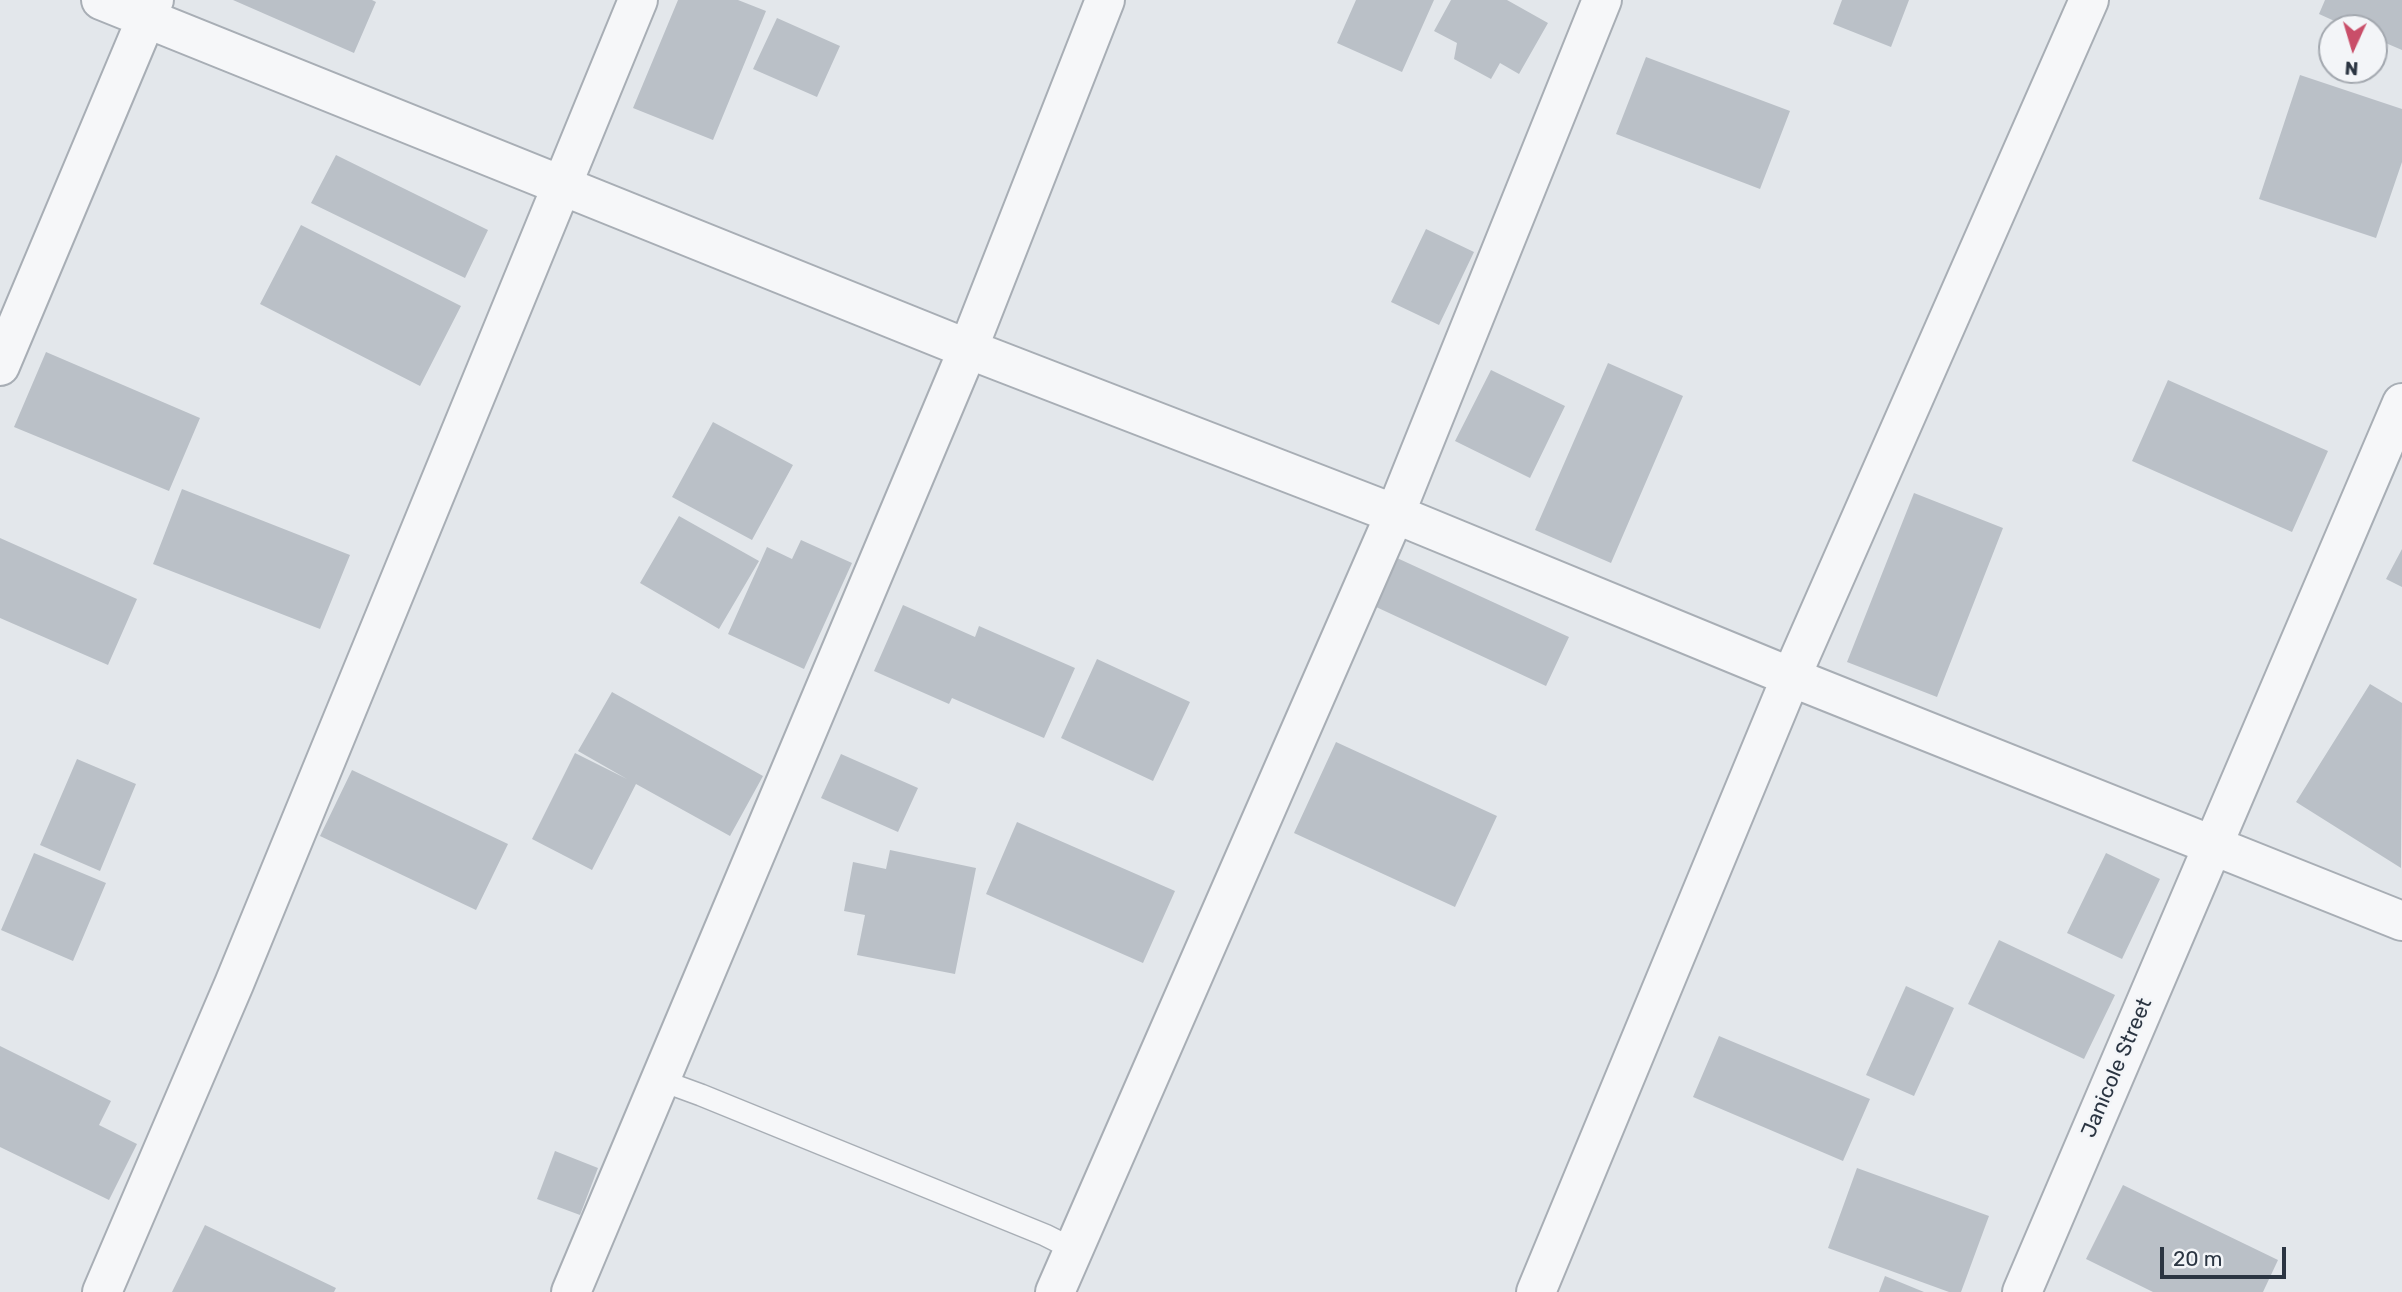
<!DOCTYPE html>
<style>
body{margin:0}
#map{position:relative;width:2402px;height:1292px;overflow:hidden;background:#e3e7eb;font-family:Rubik,sans-serif}
canvas{display:block}
.north{position:absolute;left:2318px;top:14px;width:70px;height:70px;box-sizing:border-box;background:#f3f5f8;border:2px solid #a3a8af;border-radius:50%;rotate:184deg;font-size:19px;font-weight:700;line-height:28px;text-align:center;color:#2b3542}
.north::after{content:'';display:block;margin:auto;width:24px;height:32px;background:#c94e69;clip-path:polygon(50% 0,100% 100%,50% 72%,0 100%)}
.scale{position:absolute;left:2160px;top:1247px;width:126px;height:32px;box-sizing:border-box;border:4px solid #2b3542;border-top:0;padding-left:9px;font-size:21px;line-height:24px;white-space:nowrap;color:#2b3542;-webkit-text-stroke:5px #f3f5f8;paint-order:stroke}
</style>
<div id="map">
<canvas width="2402" height="1292"></canvas>
<div class="north">N</div>
<div class="scale">20 m</div>
</div>
<script>
const context = document.querySelector('canvas').getContext('2d');
context.lineJoin = 'round';
function paint(path, color) {
  context.fillStyle = color;
  context.fill(path, 'evenodd');
}
function trace(path, color, width, dash) {
  context.strokeStyle = color;
  context.lineWidth = width;
  context.lineCap = dash ? 'butt' : 'round';
  context.setLineDash(dash || []);
  context.stroke(path);
}
function write(font, color, halo, rows, align = 'center') {
  context.font = font + ' Rubik,sans-serif';
  context.lineWidth = 5;
  context.setLineDash([]);
  context.textBaseline = 'middle';
  context.strokeStyle = halo;
  context.fillStyle = color;
  for (const [text, x, y, turn = 0] of rows) {
    context.save();
    context.translate(x, y);
    context.rotate((+turn || 0) * Math.PI / 180);
    context.textAlign = isNaN(turn) ? turn : align;
    if (halo) context.strokeText(text, 0, 0);
    context.fillText(text, 0, 0);
    context.restore();
  }
}
const building = new Path2D(`
 M233,0H372L376,2L354,53Z
 M678,0H738L766,11L713,140L633,108Z
 M1356,0H1434L1402,72L1337,43Z
 M1451,0H1507L1548,23L1519,74L1500,63L1491,79L1454,59L1457,43L1434,31Z
 M1842,0H1909L1891,47L1833,24Z
 M2325,0H2402V50L2374,38V28H2350L2319,14Z
 M777,18L840,46L817,97L753,69Z
 M1646,57L1790,111L1760,189L1616,134Z
 M2300,75L2402,109V162L2376,238L2259,199Z
 M336,155L488,230L465,278L311,203Z
 M301,225L461,306L420,386L260,304Z
 M1426,229L1474,252L1439,325L1391,302Z
 M46,352L200,418L169,491L14,427Z
 M1608,363L1683,396L1611,563L1535,530Z
 M1491,370L1565,406L1530,478L1455,441Z
 M2168,380L2328,451L2292,532L2132,461Z
 M713,422L793,465L752,540L672,497Z
 M182,489L350,555L320,629L153,564Z
 M1914,493L2003,528L1937,697L1847,662Z
 M679,516L759,561L719,629L640,583Z
 M0,538L137,599L108,665L0,618Z
 M801,540L852,563L804,669L728,634L767,547L792,559Z
 M2402,549V587L2386,579Z
 M1397,558L1569,637L1546,686L1374,606Z
 M903,605L975,637L979,626L1075,668L1044,738L952,698L949,704L874,671Z
 M1097,659L1190,702L1153,781L1061,738Z
 M2370,684L2402,703L2401,868L2296,802Z
 M612,692L763,776L730,836L636,784L592,870L532,839L575,753L627,779L578,751Z
 M1336,742L1497,816L1455,907L1294,833Z
 M841,754L918,788L898,832L821,798Z
 M77,759L136,784L100,871L40,845Z
 M352,770L508,844L476,910L320,836Z
 M1017,822L1175,891L1143,963L986,894Z
 M890,850L976,868L955,974L857,955L865,915L844,911L853,862L886,869Z
 M34,853L106,883L73,961L1,930Z
 M2106,853L2160,879L2122,959L2067,933Z
 M1999,940L2115,995L2084,1059L1968,1004Z
 M1906,986L1954,1008L1914,1096L1866,1075Z
 M1719,1036L1870,1099L1843,1161L1693,1097Z
 M0,1046L111,1101L99,1125L137,1144L109,1200L0,1147Z
 M555,1151L598,1168L580,1215L537,1199Z
 M1857,1168L1989,1216L1961,1292H1949L1828,1248Z
 M2123,1185L2278,1260L2263,1292H2153L2086,1259Z
 M205,1225L336,1288L334,1292H172Z
 M1885,1276L1924,1292H1879Z`);
const lane = new Path2D(`
 M660,1080L701,1095L1045,1235L1073,1249`);
const street = new Path2D(`
 M101,0L968,349L1395,514L1791,677L2402,921
 M0,366L154,0
 M102,1292L234,984L638,0
 M571,1292L968,349L1105,0
 M1055,1292L1395,514L1602,0
 M1536,1292L1791,677L2089,0
 M2022,1292L2402,403`);
const streetNames = [
 ["Janicole Street",2117,1068,-67]
];
paint(building, '#bac0c7');
trace(lane, '#a8aeb5', 24);
trace(street, '#a8aeb5', 42);
trace(lane, '#f6f7f9', 21);
trace(street, '#f6f7f9', 38);
write('21px', '#2b3542', '#f3f5f8', streetNames);
</script>
